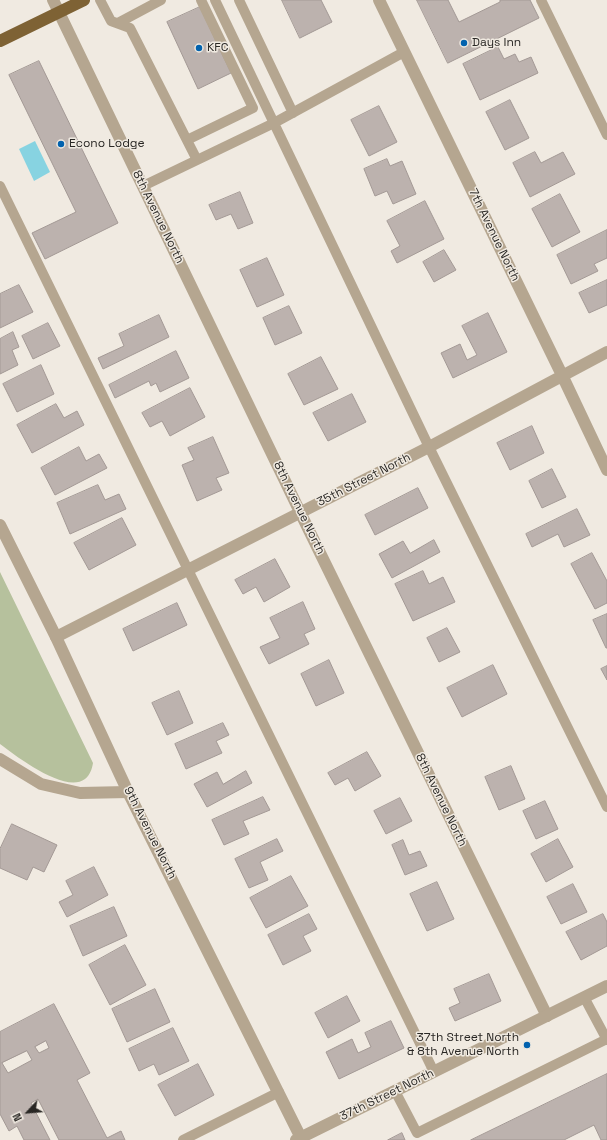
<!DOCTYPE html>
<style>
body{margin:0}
#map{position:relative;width:607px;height:1140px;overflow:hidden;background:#f0eae1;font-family:"Space Grotesk",sans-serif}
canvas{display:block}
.north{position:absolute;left:8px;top:1092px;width:40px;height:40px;-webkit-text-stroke:3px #f0eae1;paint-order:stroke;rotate:244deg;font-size:11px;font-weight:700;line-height:16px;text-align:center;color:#292724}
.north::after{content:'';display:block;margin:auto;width:14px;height:18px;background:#292724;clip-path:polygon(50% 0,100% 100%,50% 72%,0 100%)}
</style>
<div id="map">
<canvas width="607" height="1140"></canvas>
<div class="north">N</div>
</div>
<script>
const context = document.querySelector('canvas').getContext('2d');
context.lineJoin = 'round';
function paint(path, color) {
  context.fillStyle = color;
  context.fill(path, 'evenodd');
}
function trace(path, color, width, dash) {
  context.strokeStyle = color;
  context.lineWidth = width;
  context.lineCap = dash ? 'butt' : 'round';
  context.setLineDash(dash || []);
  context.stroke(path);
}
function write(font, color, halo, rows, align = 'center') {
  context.font = font + ' "Space Grotesk",sans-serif';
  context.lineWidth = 3;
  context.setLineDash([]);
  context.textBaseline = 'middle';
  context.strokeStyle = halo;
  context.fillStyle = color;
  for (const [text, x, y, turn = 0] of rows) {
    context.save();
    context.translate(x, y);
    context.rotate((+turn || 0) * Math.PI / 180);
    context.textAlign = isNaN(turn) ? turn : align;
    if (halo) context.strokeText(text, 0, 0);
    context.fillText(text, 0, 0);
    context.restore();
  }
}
const green = new Path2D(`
 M0,572L93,763C92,769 90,775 85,779C65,794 16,756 0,744Z`);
const water = new Path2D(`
 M35,141L50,172L34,181L19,149Z`);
const building = new Path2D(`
 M282,0H321L332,22L300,38Z
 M417,0H448L459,22L500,2V0H530L539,18L448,63Z
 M200,7L231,73L198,89L167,22Z
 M498,47L504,59L515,54L519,62L531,57L538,73L480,100L463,64Z
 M39,61L118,223L45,259L32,233L76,212L9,75Z
 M510,100L529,138L505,150L486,112Z
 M379,106L397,142L369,156L351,120Z
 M535,152L541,163L563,152L575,174L530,197L513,163Z
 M387,159L390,166L402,161L416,194L393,204L387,191L375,196L364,169Z
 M240,192L253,223L238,229L231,214L216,220L209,205Z
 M560,194L580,232L552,247L532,209Z
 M425,201L444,239L397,263L391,251L400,246L387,221Z
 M607,230V258L594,264L598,271L571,284L557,255Z
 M444,250L456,270L434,282L423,262Z
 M267,258L284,295L257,307L240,270Z
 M607,280V305L589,313L579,293Z
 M19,285L33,312L0,328V294Z
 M289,306L302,333L275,345L263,318Z
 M488,313L507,352L453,378L441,353L460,344L467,360L477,355L462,326Z
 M159,315L169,337L103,369L98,358L124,346L119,334Z
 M48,323L60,346L33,359L22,336Z
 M13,332L19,347L12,350L18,365L0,374V339Z
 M176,351L189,378L160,392L156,383L151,386L149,381L115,398L109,385Z
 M321,357L338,389L304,405L288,374Z
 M41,365L54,394L17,412L3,384Z
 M190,388L205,417L170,436L162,421L150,427L142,413Z
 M352,394L366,422L328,441L313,413Z
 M56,404L64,418L77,411L84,425L32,453L17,425Z
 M532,426L544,453L510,470L497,443Z
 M213,437L229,473L216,478L222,490L197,501L182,465L194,460L188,448Z
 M79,447L86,461L99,454L107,468L55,495L41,468Z
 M552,469L566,497L542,508L529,481Z
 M98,485L105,500L119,494L126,509L70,534L57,503Z
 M418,488L428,508L375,535L365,515Z
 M577,509L590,535L564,547L558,534L532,547L526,534Z
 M122,518L136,545L89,570L74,543Z
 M434,540L440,552L392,578L379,554L403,541L410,553Z
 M592,553L607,581V603L595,609L571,564Z
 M275,559L290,587L264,602L256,587L243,594L235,580Z
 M423,571L429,584L443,577L455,602L413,621L395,584Z
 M303,602L315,629L304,634L309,644L269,664L260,647L280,638L270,618Z
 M177,603L187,625L133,651L123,629Z
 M607,614V648H606L593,620Z
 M447,628L460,652L439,662L427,638Z
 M329,660L344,693L316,706L301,674Z
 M493,665L507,694L462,717L447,688Z
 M607,666V680L601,669Z
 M179,691L193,723L167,735L152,703Z
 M223,723L229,735L216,741L222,753L186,769L175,744Z
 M367,752L381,776L355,791L348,778L335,785L328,773Z
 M511,766L525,799L499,810L485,777Z
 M246,771L252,783L207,807L194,784L217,772L223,784Z
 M263,797L270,810L243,821L249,834L224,845L212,820Z
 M400,798L412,821L386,834L374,811Z
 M545,801L558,829L536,839L523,811Z
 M12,824L57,845L44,872L33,867L27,880L0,868V849Z
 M277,839L283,851L260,862L268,880L249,888L235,859Z
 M558,839L573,867L546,882L531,854Z
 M403,840L409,855L420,851L427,866L405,875L392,845Z
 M94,867L108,895L67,917L59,902L73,895L66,881Z
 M291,876L308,906L266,928L250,898Z
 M437,882L454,919L427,931L410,894Z
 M573,884L587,912L561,924L547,897Z
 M114,907L127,936L83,956L70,926Z
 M309,914L317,929L303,936L311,951L283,965L268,935Z
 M603,914L607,922V946L581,960L566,932Z
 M125,945L146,985L110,1005L89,965Z
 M489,974L501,1001L455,1021L449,1008L460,1003L454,989Z
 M155,989L170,1022L127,1042L112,1009Z
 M347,996L360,1021L328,1038L315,1013Z
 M54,1004L90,1073L77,1080L107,1138L121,1131L125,1140H59L38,1099L31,1103L50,1140H24L17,1126L9,1131L0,1114V1032ZM46,1041L49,1048L39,1053L35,1047ZM27,1051L32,1060L8,1073L2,1063Z
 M391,1021L404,1048L339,1079L326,1052L352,1039L358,1053L371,1047L365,1033Z
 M173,1028L189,1061L159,1075L154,1064L139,1071L129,1049Z
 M198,1064L214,1095L175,1116L158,1085Z
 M607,1074V1140H601L594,1125L564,1140H471Z
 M402,1133L405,1140H388Z`);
const service = new Path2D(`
 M100,0L111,21L130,28L197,160
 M215,0L429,447L607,807
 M239,0L293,113
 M541,0L607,135
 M118,23L161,0
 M187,140L253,108L201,0
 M0,186L434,1072
 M143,186L274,123L404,52
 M584,997L607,1040
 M395,1091L417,1133L607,1039
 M183,1140L279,1092`);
const minor = new Path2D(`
 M53,0L300,512L547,1016
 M379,0L562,375L607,470
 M56,637L429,447L607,352
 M0,759L41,784L80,793L128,792`);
const tertiary = new Path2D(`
 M0,525L56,637L128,792L302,1140
 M296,1140L607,986`);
const trunk = new Path2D(`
 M0,41L84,0`);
const markers = [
 [464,43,4,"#0262ae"],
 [199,48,4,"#0262ae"],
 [61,144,4,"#0262ae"],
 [527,1045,4,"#0262ae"]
];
const poiNames = [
 ["Days Inn",472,43],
 ["KFC",207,48],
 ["Econo Lodge",69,144],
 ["37th Street North",519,1038,"right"],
 ["& 8th Avenue North",519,1052,"right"]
];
const streetNames = [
 ["8th Avenue North",158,217,64],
 ["7th Avenue North",494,235,64],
 ["35th Street North",364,480,-27],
 ["8th Avenue North",299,508,64],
 ["8th Avenue North",441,800,64],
 ["9th Avenue North",150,833,63],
 ["37th Street North",387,1095,-26]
];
paint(green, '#b6c19d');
paint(water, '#87d3e1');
paint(building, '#bcb2ae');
trace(building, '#a39995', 1);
trace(service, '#b5a690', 10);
trace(minor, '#b5a690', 12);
trace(tertiary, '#b5a690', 12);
trace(trunk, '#7e6234', 12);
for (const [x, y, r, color] of markers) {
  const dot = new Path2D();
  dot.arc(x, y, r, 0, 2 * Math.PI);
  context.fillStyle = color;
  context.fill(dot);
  trace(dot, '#f0eae1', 1.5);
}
write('12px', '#292724', '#f0eae1', poiNames, 'left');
write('12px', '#292724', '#f0eae1', streetNames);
</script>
